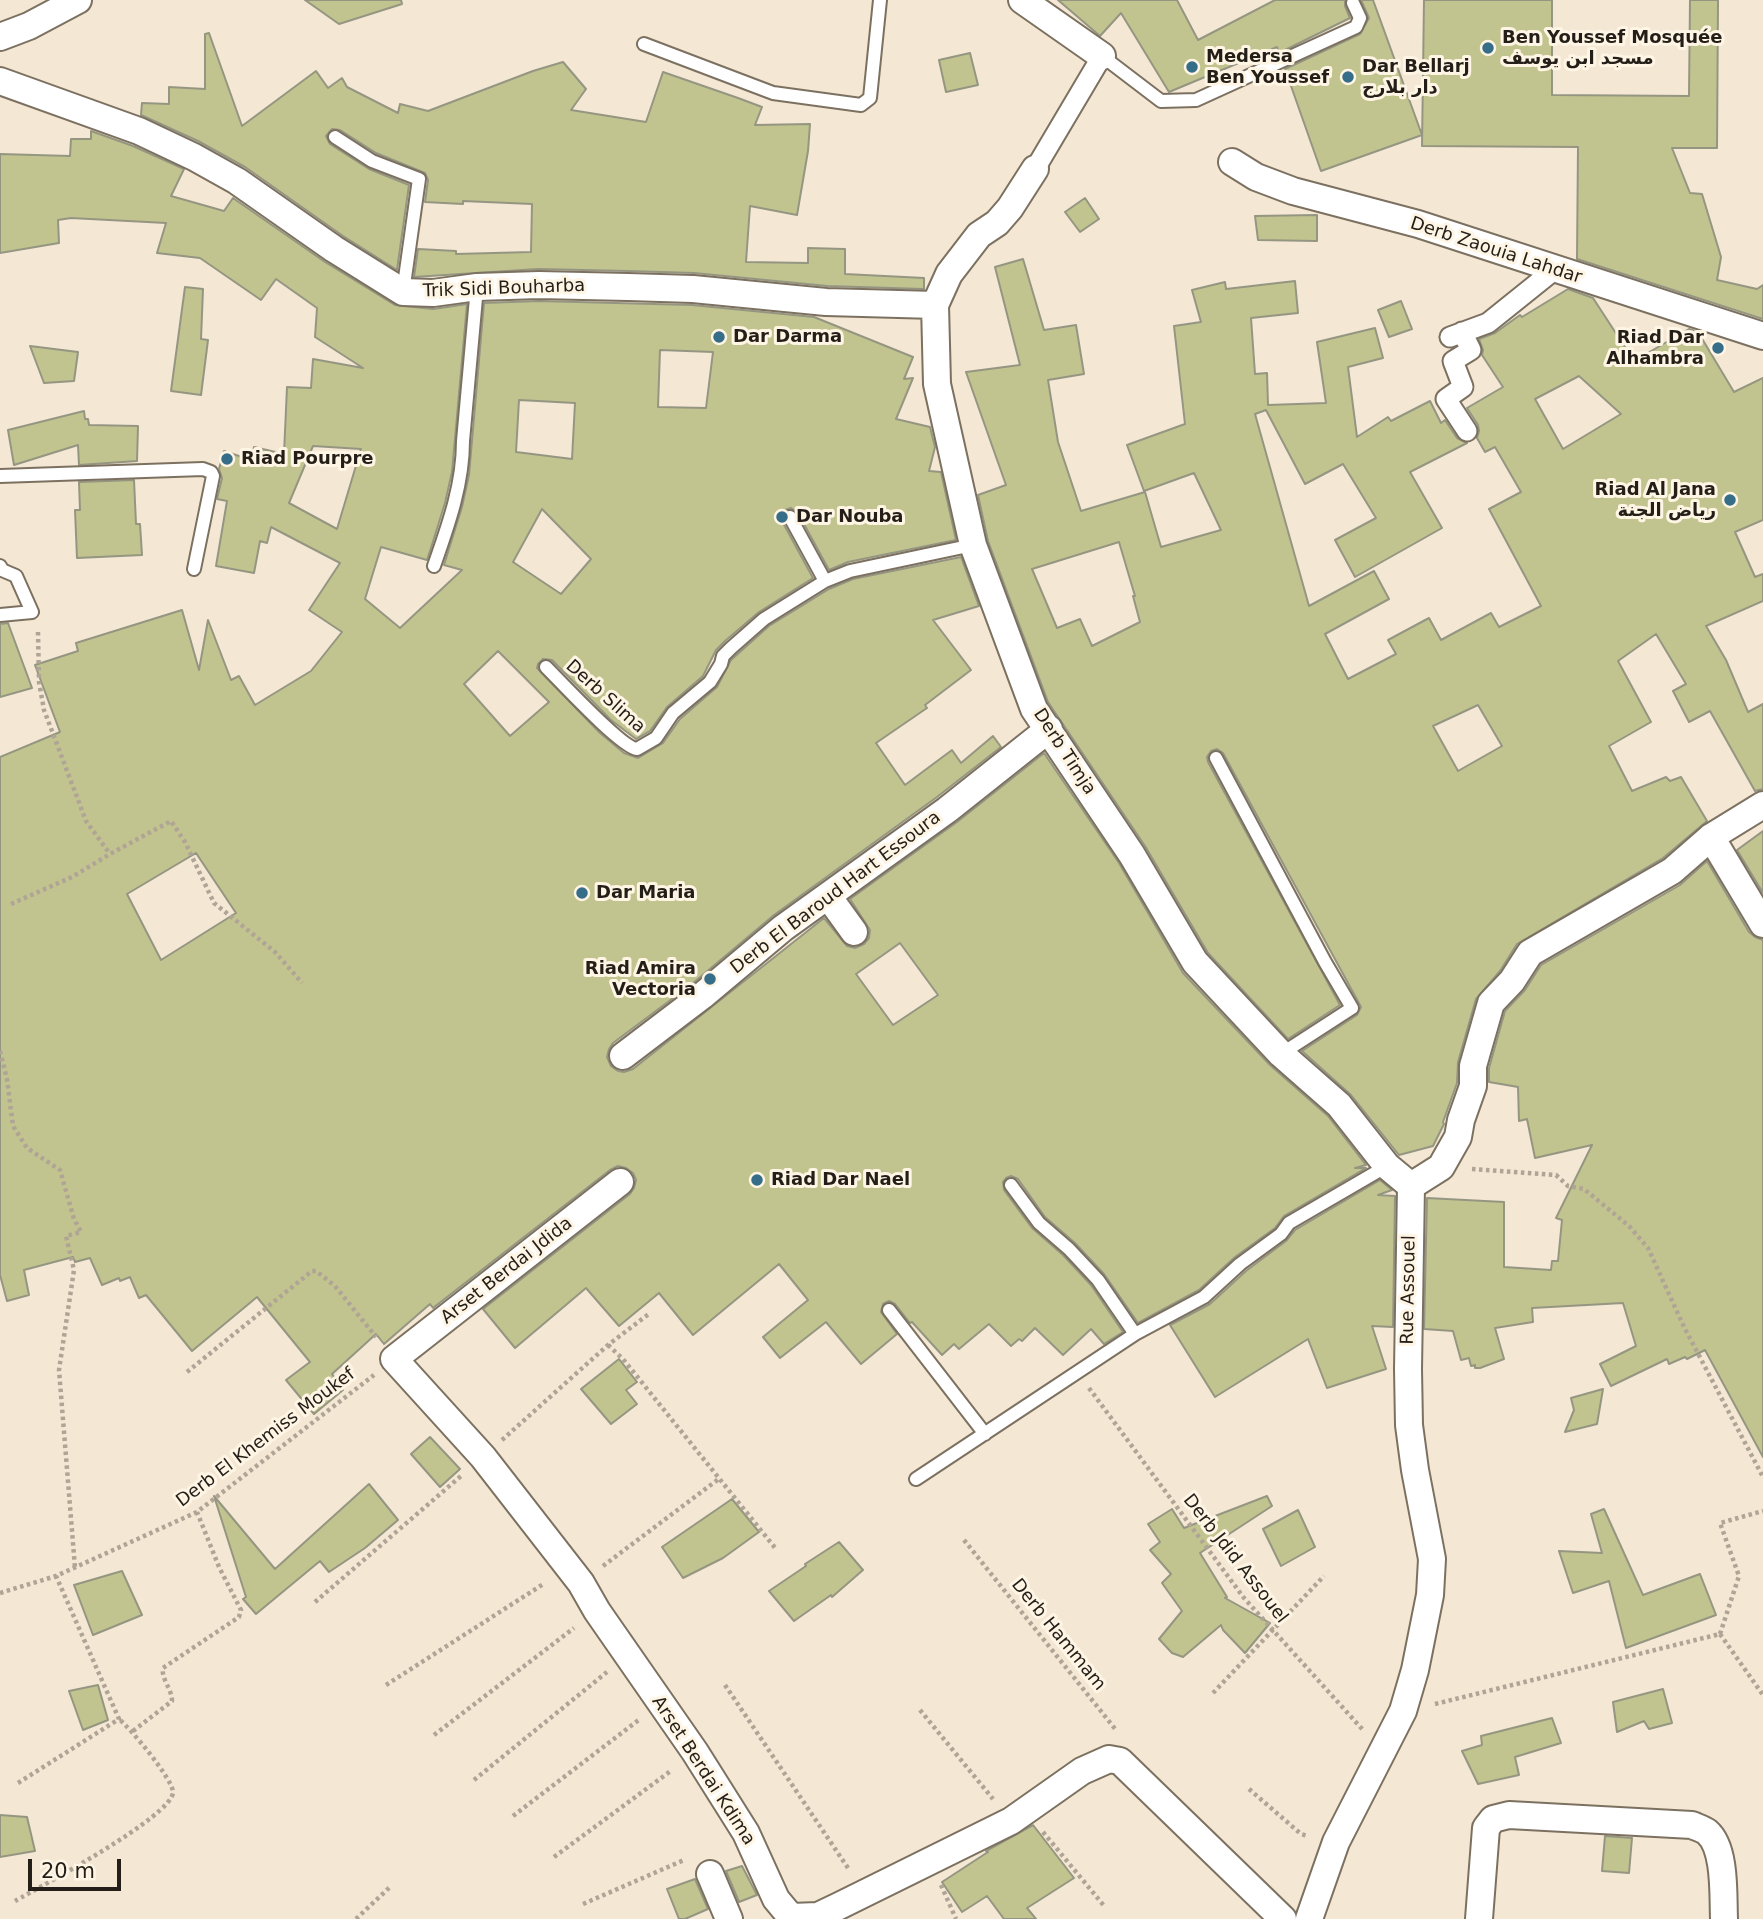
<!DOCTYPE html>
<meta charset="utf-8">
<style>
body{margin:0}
#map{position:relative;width:1763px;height:1919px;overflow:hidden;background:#f4e7d4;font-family:"DejaVu Sans",sans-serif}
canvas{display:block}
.scale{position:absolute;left:28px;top:1859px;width:93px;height:32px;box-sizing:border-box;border:4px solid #231e17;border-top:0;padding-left:9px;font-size:21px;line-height:24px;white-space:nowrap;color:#231e17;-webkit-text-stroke:5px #fff5e5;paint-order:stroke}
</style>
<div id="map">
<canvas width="1763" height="1919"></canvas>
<div class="scale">20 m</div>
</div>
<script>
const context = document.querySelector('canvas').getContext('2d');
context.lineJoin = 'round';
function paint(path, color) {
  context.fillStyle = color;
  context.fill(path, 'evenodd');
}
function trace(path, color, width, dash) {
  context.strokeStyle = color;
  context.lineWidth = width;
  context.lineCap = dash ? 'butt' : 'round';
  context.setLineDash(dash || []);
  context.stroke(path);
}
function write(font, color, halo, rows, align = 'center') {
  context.font = font + ' "DejaVu Sans","Noto Naskh Arabic",sans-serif';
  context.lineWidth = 6;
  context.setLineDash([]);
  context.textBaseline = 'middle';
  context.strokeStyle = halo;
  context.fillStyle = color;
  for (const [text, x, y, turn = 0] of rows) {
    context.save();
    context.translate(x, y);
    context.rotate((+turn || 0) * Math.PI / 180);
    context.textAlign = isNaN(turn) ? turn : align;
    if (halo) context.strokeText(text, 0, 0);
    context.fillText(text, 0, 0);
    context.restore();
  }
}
const building = new Path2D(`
 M305,0H401L402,4L339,24Z
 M1058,0H1177L1198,40L1275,0H1345V6L1350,18L1279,53L1277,47L1169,92L1121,13L1100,36Z
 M1361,0H1373L1422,135L1321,171L1285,69L1360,34L1369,18Z
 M1424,0H1552V95L1689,96L1690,0H1718L1717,148H1672L1690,193L1702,194L1721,257L1717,280L1757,289L1763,285V319L1577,259L1578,147L1422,146Z
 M209,33L242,126L316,71L328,88L342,78L347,87L398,113L400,104L428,111L533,71L563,62L586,89L571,110L646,122L663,72L738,98L762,107L755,125L810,124L808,151L797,215L750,206L746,262L808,263V248L845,249V274L924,278V289L827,286L694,273L628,271L538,269L414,277L418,249L456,251V254L531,252L532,204L463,201V204L425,202L428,180L425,173L376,153L340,130L332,129L326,136L330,144L369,169L409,185L397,270L343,236L245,167L198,141L141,115L142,103L169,104V87L205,89V34Z
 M970,53L978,85L946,92L939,60Z
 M91,131L133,146L184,169L171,196L224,211L233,198L325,262L395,305L433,309L467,304L452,472L445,503L431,548L427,560L381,547L365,599L400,628L462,570L444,565L462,507L469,475L484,303L539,301L692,305L814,317L913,357L904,379L913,378L896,419L930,427L935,447L929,471L941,472L956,540L848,562L829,570L798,513L791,508L785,510L781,516L782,521L813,578L759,612L725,641L716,650L703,676L667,707L650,731L636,739L611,720L552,660L543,659L538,664L537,668L600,733L624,753L638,758L663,743L680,719L717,687L731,660L769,626L829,589L853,579L961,557L979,606L933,620L971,670L925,705L927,708L876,743L905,785L952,750L961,763L993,736L1001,747L937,797L774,915L692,984L613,1043L609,1049L607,1057L611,1066L618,1071L624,1072L633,1069L824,918L847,946L855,948L864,944L869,938L870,930L850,899L957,822L1044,753L1119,863L1183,973L1270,1065L1328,1116L1366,1165L1355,1168H1366L1284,1216L1275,1228L1235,1257L1199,1290L1138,1323L1104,1274L1075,1243L1045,1217L1018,1179L1011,1176L1006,1178L1003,1182L1004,1190L1032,1228L1063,1255L1091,1285L1123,1332L1104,1344L1091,1329L1063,1355L1035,1328L1022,1341L1019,1339L1011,1346L989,1324L959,1349L954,1344L942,1355L912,1322L910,1323L895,1304L889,1301L883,1304L881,1312L897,1334L861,1364L826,1322L780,1358L763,1337L808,1300L779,1264L693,1335L659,1293L619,1326L586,1288L515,1348L483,1309L630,1194L634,1188L636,1180L633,1173L626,1168L618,1166L610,1170L433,1308L430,1304L384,1344L376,1334L332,1374L343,1390L314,1414L286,1380L310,1362L257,1297L192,1351L146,1295L139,1298L130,1277L120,1281L119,1278L102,1285L90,1258L75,1262L73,1257L24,1270L29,1295L7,1301L0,1275V757L60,732L35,665L78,651L76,643L182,610L199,670L208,620L231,680L239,676L255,705L311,671L342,632L309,610L340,563L271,527L267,543L260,541L254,573L216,566L227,501L217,499L222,478L219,469L224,451L251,460L254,447L284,454L287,387L311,388L313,359L363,368L315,337L317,308L276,279L261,300L200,258L157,253L166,223L71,218L58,220L59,243L0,253V154L70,156L71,139H91ZM660,350L713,352L706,408L658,407ZM519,400L575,403L572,459L516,452ZM313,446L361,449L337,529L289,503ZM542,509L591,559L561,594L513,562ZM498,651L549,702L510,736L464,684ZM196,853L236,913L161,960L127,894ZM900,943L938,995L893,1025L856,974Z
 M1085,198L1099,219L1080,232L1065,212Z
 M1317,215V241L1258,240L1255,216Z
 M1023,259L1044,330L1076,325L1084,374L1048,380L1058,442L1081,511L1145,492L1161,547L1221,530L1194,473L1144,491L1127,445L1185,424L1174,326L1201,322L1192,290L1225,282L1226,289L1295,281L1298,313L1251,318L1255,374L1267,373L1268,405L1326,403L1317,342L1375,328L1383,358L1348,367L1357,437L1388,417L1391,421L1430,401L1441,423L1445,420L1457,438L1467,443L1410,472L1442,528L1355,577L1335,540L1376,518L1343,464L1305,484L1266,410L1255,414L1309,606L1374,571L1389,599L1325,634L1348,679L1396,654L1388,640L1429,618L1441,640L1491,613L1499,627L1541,606L1489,509L1521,492L1495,447L1485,452L1477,438L1479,431L1478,425L1467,408L1503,387L1482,355L1483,350L1479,339L1495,333L1520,315L1522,317L1568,289L1593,298L1634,361L1689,329L1698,332L1734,392L1763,378V520L1735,532L1755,577L1763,574V601L1706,626L1726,660L1748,712L1763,704V789L1755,791L1710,711L1689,722L1673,691L1686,684L1656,634L1618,661L1651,722L1609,746L1632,791L1666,777L1670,781L1681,777L1707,821L1663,858L1517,944L1500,971L1476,999L1458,1062L1457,1083L1443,1122L1444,1124L1433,1146L1399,1155L1351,1095L1302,1051L1357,1015L1361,1007L1223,753L1217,749L1211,751L1207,757L1208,762L1340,1005L1288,1039L1208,953L1145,846L1048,702L988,541L978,495L1006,485L966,372L1020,365L995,267ZM1579,376L1621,414L1563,449L1535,399ZM1119,542L1135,596H1133L1140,622L1092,646L1080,619L1057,628L1032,569ZM1478,705L1502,746L1458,771L1433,726Z
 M185,287L203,289L201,339L208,340L201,395L171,391Z
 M1401,301L1412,329L1389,337L1378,310Z
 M30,346L78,352L74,381L44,383Z
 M84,411L85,419H88L89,425L138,426L137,461L79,465L78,445L14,465L8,430Z
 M134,480L136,524H140L142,555L77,558L75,510H80L79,482Z
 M8,623L32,688L0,697V624Z
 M1763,831V893L1737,850Z
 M1707,861L1749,932L1755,937L1763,940V1457L1705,1350L1687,1359L1685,1357L1669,1364L1667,1359L1611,1386L1600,1364L1636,1346L1623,1303L1532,1308L1533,1322L1495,1328L1504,1359L1480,1368H1475V1365L1471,1366L1469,1358L1461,1360L1453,1331L1424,1329L1427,1198L1504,1202V1267L1551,1270L1552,1261H1558L1562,1220L1556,1218L1592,1145L1535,1158L1527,1119L1519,1121L1518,1087L1489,1082V1068L1505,1011L1525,990L1541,965L1680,885Z
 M1380,1180L1392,1190L1378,1195L1395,1196L1393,1327L1372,1326L1386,1369L1327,1388L1308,1339L1215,1397L1170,1325L1210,1304L1246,1271L1286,1241L1295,1230Z
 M619,1359L637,1382L626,1390L637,1404L611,1424L581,1389Z
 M1603,1389L1597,1424L1565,1432L1574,1410L1571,1398Z
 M430,1437L460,1469L440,1487L411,1454Z
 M369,1484L398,1520L365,1548L329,1572L320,1561L256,1614L243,1599L246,1597L214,1496L275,1569Z
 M1267,1496L1272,1506L1200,1553L1227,1597L1225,1598L1270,1623L1245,1653L1223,1630L1221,1625L1183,1657L1172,1653L1159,1639L1182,1611L1162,1583L1171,1574L1150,1550L1160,1542L1148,1524L1172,1509L1184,1528Z
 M732,1499L759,1532L723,1558L683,1578L662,1547Z
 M1604,1509L1643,1595L1700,1574L1716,1615L1626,1648L1609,1581L1573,1593L1559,1551L1602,1553L1591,1514Z
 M1298,1510L1315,1547L1281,1566L1263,1529Z
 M839,1542L863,1570L832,1597L831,1595L794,1621L769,1591L806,1566L805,1564Z
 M122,1571L142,1615L93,1635L74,1585Z
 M98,1685L108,1720L83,1730L69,1691Z
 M1663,1689L1672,1723L1649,1729L1644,1721L1617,1732L1613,1702Z
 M1552,1718L1561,1743L1515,1757L1519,1775L1478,1784L1462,1751L1482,1745L1481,1736Z
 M0,1815L27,1817L35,1851L0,1857Z
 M1033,1825L1074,1878L1027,1908L1036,1919H1004L987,1896L962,1912L942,1882L988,1852L986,1851Z
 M1605,1836L1632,1838L1629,1873L1602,1871Z
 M742,1866L757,1895L739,1902L726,1871Z
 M695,1879L708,1909L685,1919H679L667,1889Z`);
const path = new Path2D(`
 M38,632L39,682L44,710L86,821L110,854
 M11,904L72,877L110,854L171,821L185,842L214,903L275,952L302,983
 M0,1051L7,1079L13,1126L27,1148L60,1170L74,1219L81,1232L66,1236L74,1270L59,1370L75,1568
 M1472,1169L1556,1175L1568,1186L1584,1189L1629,1226L1648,1248L1684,1327L1763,1477
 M608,1345L623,1359L776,1549
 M187,1372L312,1271H316L335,1286L376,1337
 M1089,1388L1244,1598L1363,1730
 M502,1440L608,1345L650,1313
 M964,1540L1116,1730
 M603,1566L720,1478
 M0,1593L56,1576L197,1512L374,1375
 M315,1602L461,1476
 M1720,1634L1739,1576L1720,1523L1763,1511
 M1720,1634L1763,1695
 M386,1685L545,1583
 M725,1685L850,1871
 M1213,1693L1324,1576
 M1435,1704L1720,1634
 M920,1710L993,1799
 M133,1731L172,1701C172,1689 161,1679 163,1668L239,1617L241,1610L219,1567L197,1512
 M434,1735L574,1628
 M474,1780L607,1672
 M18,1783L119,1719L56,1576
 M1249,1789L1301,1834L1308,1836
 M513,1816L640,1719
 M1043,1832L1105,1907
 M554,1857L672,1770
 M941,1885L956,1919
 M15,1901C40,1887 173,1816 173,1792C172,1778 130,1728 119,1719
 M583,1904L684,1860
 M356,1919L391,1886`);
const service = new Path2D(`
 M644,44L773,93L861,105L870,98L880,0
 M1102,56L1161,101L1196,100L1356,27L1360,18L1353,3
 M335,137L372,161L419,179L403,292
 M0,476L203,469L211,472L213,476L194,569
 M790,517L825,581
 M0,566L2,570L16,576L32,612L0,615
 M434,566C448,526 463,485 463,441L477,287
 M546,667C560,681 622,748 637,749L656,738L673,713L710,682L721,664L723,656L731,648L764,619L825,581L850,571L973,545
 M1216,758L1325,962L1352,1008L1281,1054
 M1011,1185L1039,1223L1069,1249L1098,1280L1135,1334
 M889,1310L985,1434
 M916,1479L1135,1334L1204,1297L1240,1264L1281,1234L1289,1223L1387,1166`);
const pedestrian = new Path2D(`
 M1035,169L1102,56
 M1462,332L1471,350L1453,361L1463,387L1446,399L1467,431
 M1450,337L1488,323L1554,270`);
const minor = new Path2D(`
 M1022,0L1102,56
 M0,37L29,26L78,0
 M0,81L139,131L194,157L237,181L334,249L403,292L433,293L477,287L539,285L628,287L693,289L826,302L935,305
 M1232,162L1256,177L1293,191L1418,224L1763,336
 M1035,169L1010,208L997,223L979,235L949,274L935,305L937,384L973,545L1034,709L1132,855L1195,962L1281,1054L1339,1105L1387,1166L1411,1186
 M1711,837L1763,924
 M828,896L854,932
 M623,1056L702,996L783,928L947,810L1049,729
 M620,1182L394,1359L483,1457L581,1583L597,1611L695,1752L746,1833L776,1899L791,1917L818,1916L839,1906L1011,1821L1082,1771L1109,1759L1120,1761L1283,1919
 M710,1874L729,1919
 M1309,1919L1336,1842L1403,1711L1415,1670L1430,1595L1432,1559L1415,1470L1409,1425L1408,1369L1411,1186L1441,1167L1458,1137L1461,1120L1473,1086V1066L1491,1003L1512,981L1530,953L1672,871L1711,837L1763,805
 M1479,1919L1486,1828L1493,1819L1509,1815L1692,1825C1696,1827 1703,1829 1707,1832C1726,1848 1723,1896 1724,1919`);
const markers = [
 [1488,48,7,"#366d88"],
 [1192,67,7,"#366d88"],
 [1348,77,7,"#366d88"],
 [719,337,7,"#366d88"],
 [1718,348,7,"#366d88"],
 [227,459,7,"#366d88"],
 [1730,500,7,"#366d88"],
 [782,517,7,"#366d88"],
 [582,893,7,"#366d88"],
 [710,979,7,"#366d88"],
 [757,1180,7,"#366d88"]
];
const poiNames = [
 ["Ben Youssef Mosquée",1502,38],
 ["مسجد ابن يوسف",1502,59],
 ["Medersa",1206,57],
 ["Ben Youssef",1206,78],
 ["Dar Bellarj",1362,67],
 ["دار بلارج",1362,88],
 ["Dar Darma",733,337],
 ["Riad Dar",1704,338,"right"],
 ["Alhambra",1704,359,"right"],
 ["Riad Pourpre",241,459],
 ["Riad Al Jana",1716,490,"right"],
 ["رياض الجنة",1716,511,"right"],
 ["Dar Nouba",796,517],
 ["Dar Maria",596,893],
 ["Riad Amira",696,969,"right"],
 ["Vectoria",696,990,"right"],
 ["Riad Dar Nael",771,1180]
];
const streetNames = [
 ["Derb Zaouia Lahdar",1496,251,18],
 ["Trik Sidi Bouharba",504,289,-2],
 ["Derb Slima",605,697,42],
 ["Derb Timja",1064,752,57],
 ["Derb El Baroud Hart Essoura",836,893,-37],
 ["Arset Berdai Jdida",507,1271,-38],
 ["Rue Assouel",1409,1290,-89],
 ["Derb El Khemiss Moukef",266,1438,-37],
 ["Derb Jdid Assouel",1235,1559,52],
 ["Derb Hammam",1058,1635,51],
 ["Arset Berdai Kdima",703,1771,57]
];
paint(building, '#c2c48f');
trace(building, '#959682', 2);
trace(service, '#7c7160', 16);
trace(pedestrian, '#7c7160', 23);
trace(minor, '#7c7160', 30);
trace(path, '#afa495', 4.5, [3.5, 3.5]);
trace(service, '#fff', 12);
trace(pedestrian, '#fff', 19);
trace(minor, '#fff', 26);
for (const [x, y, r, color] of markers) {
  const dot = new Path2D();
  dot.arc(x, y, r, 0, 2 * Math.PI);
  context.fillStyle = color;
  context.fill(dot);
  trace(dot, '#fff5e5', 2.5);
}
write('bold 18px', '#231e17', '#fff5e5', poiNames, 'left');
write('18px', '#231e17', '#fff5e5', streetNames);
</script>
